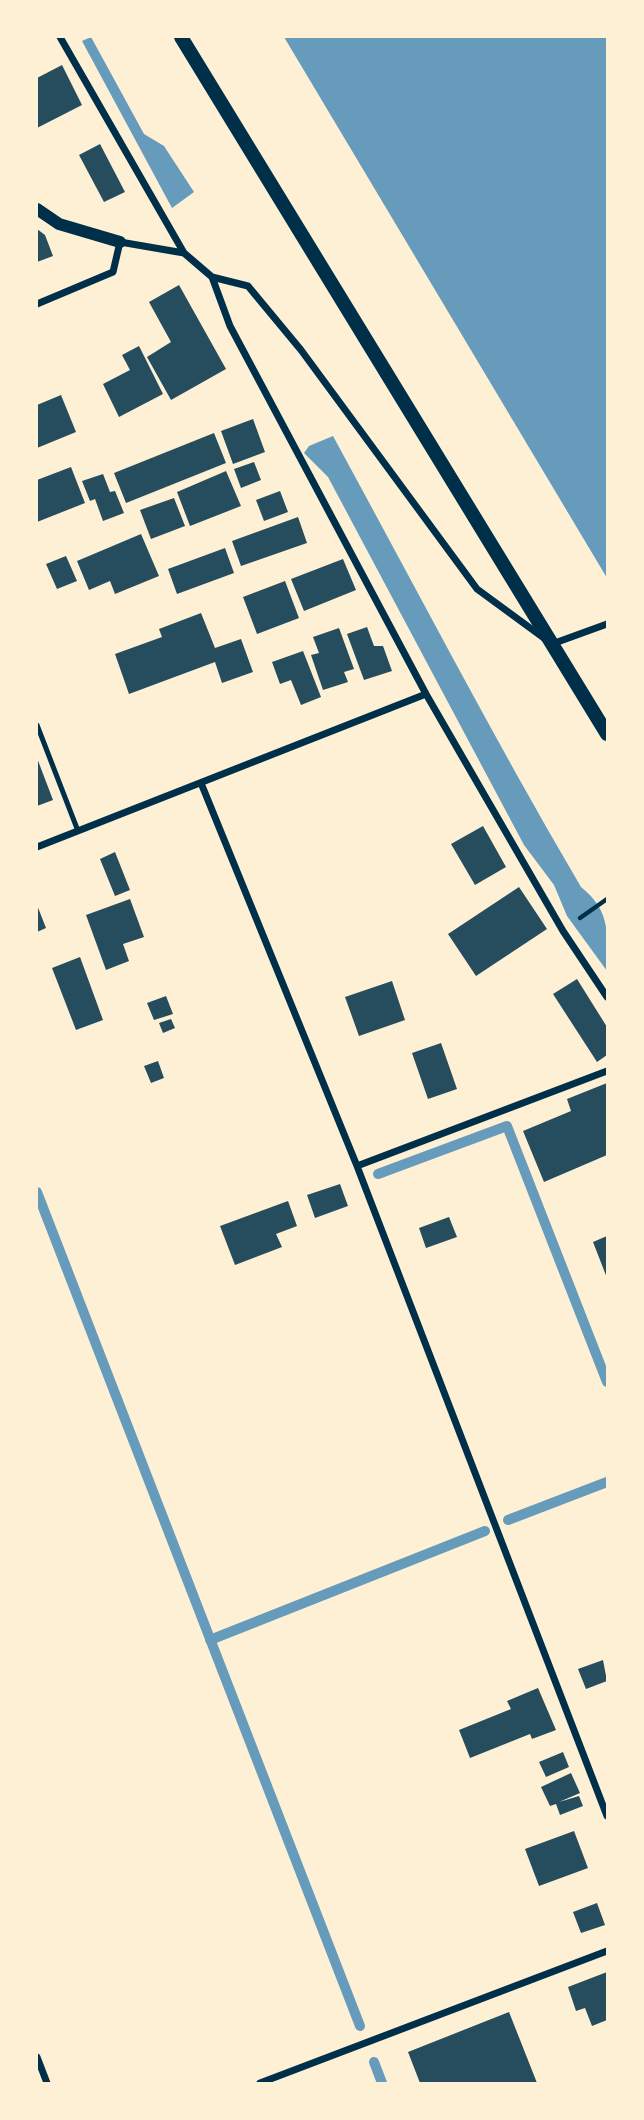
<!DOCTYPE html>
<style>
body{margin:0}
#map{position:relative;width:644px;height:2120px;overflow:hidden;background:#fdf0d5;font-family:Roboto,sans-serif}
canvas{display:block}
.frame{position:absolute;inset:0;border:38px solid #fdf0d5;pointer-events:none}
</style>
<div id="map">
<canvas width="644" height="2120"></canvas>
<div class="frame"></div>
</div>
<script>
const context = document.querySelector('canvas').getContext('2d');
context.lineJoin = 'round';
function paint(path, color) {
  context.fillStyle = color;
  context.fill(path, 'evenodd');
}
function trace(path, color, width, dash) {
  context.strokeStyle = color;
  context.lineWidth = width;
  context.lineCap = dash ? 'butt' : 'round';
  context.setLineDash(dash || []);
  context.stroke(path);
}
const water = new Path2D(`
 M91,37L144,134L164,146L194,192L172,208L82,41Z
 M284,37H607V578Z
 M333,436C415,586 494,739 581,887C612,912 607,935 607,971L567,916L554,885L524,845L328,477L304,453L309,446Z`);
const stream = new Path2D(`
 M378,1174L507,1126L607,1382
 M37,1192L360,2026
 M508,1520L607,1482
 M210,1640L485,1531
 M374,2062L382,2083`);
const building = new Path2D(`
 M62,65L82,105L37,128V78Z
 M100,144L125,192L104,202L79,155Z
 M37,229L45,235L53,256L37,262Z
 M179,285L226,369L171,400L147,357L171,342L149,302Z
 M139,346L163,394L119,417L103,384L130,370L122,355Z
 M61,395L76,432L37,448V405Z
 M253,419L265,452L233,464L221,431Z
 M214,433L226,463L126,503L114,473Z
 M254,462L261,480L241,488L234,469Z
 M71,467L85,503L37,522V480Z
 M226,471L241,506L190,526L177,492Z
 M103,474L110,492L115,491L124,513L103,521L95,499L90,501L82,481Z
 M280,491L288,512L264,521L256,500Z
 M174,498L185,526L151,539L140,510Z
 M298,517L307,543L241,566L232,541Z
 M141,534L159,576L115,594L110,581L89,590L77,561Z
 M225,548L234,573L177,594L168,569Z
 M66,556L77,581L57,589L46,564Z
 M343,559L356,590L304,611L291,579Z
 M285,581L299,618L257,634L243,597Z
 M201,613L215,648L241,639L253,672L222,683L215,662L129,694L115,654L162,637L159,629Z
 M367,627L374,646H383L392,671L364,680L347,634Z
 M339,628L354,669L344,672L348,682L323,690L311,655L319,653L313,637Z
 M303,651L321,697L301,705L291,680L280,684L272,662Z
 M37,758L53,800L37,806Z
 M483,826L506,867L475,885L451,844Z
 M115,852L130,890L115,896L100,859Z
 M519,887L547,929L476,976L448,934Z
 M130,899L144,937L123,944L129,961L106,970L86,915Z
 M37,905L46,928L37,932Z
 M80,957L103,1020L76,1030L52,968Z
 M577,979L607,1027V1055L597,1062L553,994Z
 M392,981L405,1020L359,1036L345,997Z
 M166,996L173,1014L154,1020L147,1003Z
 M171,1019L175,1028L163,1033L159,1023Z
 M441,1043L457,1089L428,1099L412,1053Z
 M158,1061L164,1078L151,1083L144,1066Z
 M607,1083V1155L544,1182L523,1131L571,1111L567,1099Z
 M340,1184L348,1206L315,1218L307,1195Z
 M288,1201L297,1226L276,1234L282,1247L235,1265L220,1226Z
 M449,1217L457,1237L426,1248L419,1228Z
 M607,1236V1278L593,1242Z
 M603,1660L607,1681L586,1689L578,1669Z
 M538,1688L556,1730L532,1739L530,1734L470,1758L459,1730L511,1709L507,1701Z
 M563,1752L569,1767L546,1777L539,1762Z
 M571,1773L580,1793L559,1802L579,1796L583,1806L560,1815L556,1804L550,1806L541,1787Z
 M574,1831L588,1868L539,1886L525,1849Z
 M597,1903L605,1925L581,1933L573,1912Z
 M607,1972V2020L592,2026L585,2008L576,2011L568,1987Z
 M509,2012L537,2083H420L408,2052Z`);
const path = new Path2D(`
 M580,918L607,899`);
const service = new Path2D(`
 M37,725L78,831`);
const minor = new Path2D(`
 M60,37L184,253
 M212,277L230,326L426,694L563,931L607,997
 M37,304L113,272L120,242L184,253L212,277L248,286L301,350L477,589L552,644L607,624
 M201,783L357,1166L607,1816
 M37,847L426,694
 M357,1166L607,1071
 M37,2057L47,2083
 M260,2083L607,1951`);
const tertiary = new Path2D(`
 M37,209L59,224L120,242`);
const secondary = new Path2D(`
 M181,37L607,734`);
paint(water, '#669bbc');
trace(stream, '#669bbc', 10);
paint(building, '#264d5e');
trace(path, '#003049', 4.5);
trace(service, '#003049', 5);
trace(minor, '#003049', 7);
trace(tertiary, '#003049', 12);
trace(secondary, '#003049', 14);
</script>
